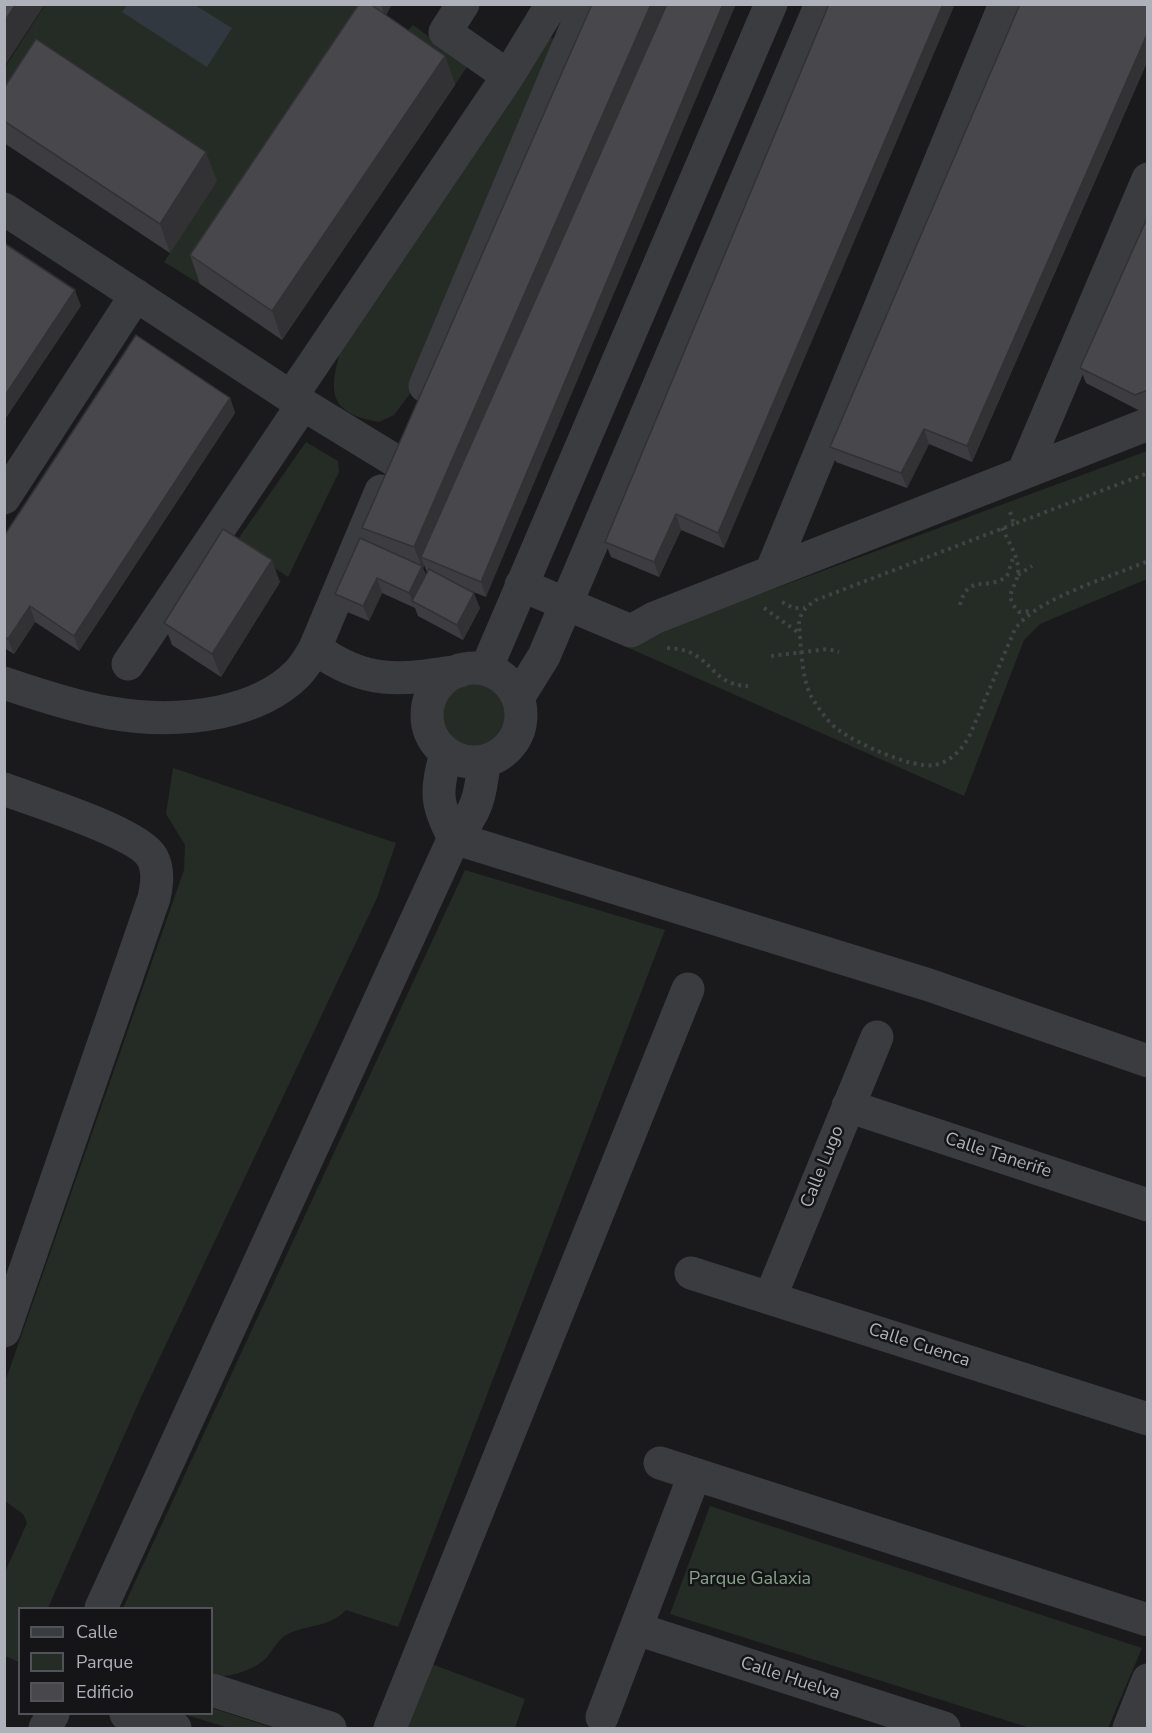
<!DOCTYPE html>
<style>
body{margin:0}
#map{position:relative;width:1152px;height:1733px;overflow:hidden;background:#1a1a1c;font-family:"Nunito Sans",sans-serif}
canvas{display:block}
.frame{position:absolute;inset:0;border:6px solid #aeb1ba;pointer-events:none}
.legend{position:absolute;left:18px;top:1607px;width:195px;height:108px;box-sizing:border-box;background:#151517;border:2px solid #525358;margin:0;padding:8px 10px;list-style:none;font-size:18px;color:#aeb1ba}
.legend li{display:flex;align-items:center;gap:12px;height:30px}
.legend b{width:30px;border:2px solid #525358}
</style>
<div id="map">
<canvas width="1152" height="1733"></canvas>
<div class="frame"></div>
<ul class="legend">
<li><b style="height:8px;background:#3b3c40"></b>Calle</li>
<li><b style="height:16px;background:#242c25"></b>Parque</li>
<li><b style="height:16px;background:#47474c"></b>Edificio</li>
</ul>
</div>
<script>
const context = document.querySelector('canvas').getContext('2d');
context.lineJoin = 'round';
function paint(path, color) {
  context.fillStyle = color;
  context.fill(path, 'evenodd');
}
function trace(path, color, width, dash) {
  context.strokeStyle = color;
  context.lineWidth = width;
  context.lineCap = dash ? 'butt' : 'round';
  context.setLineDash(dash || []);
  context.stroke(path);
}
function write(font, color, halo, rows, align = 'center') {
  context.font = font + ' "Nunito Sans",sans-serif';
  context.lineWidth = 5;
  context.setLineDash([]);
  context.textBaseline = 'middle';
  context.strokeStyle = halo;
  context.fillStyle = color;
  for (const [text, x, y, turn = 0] of rows) {
    context.save();
    context.translate(x, y);
    context.rotate((+turn || 0) * Math.PI / 180);
    context.textAlign = isNaN(turn) ? turn : align;
    if (halo) context.strokeText(text, 0, 0);
    context.fillText(text, 0, 0);
    context.restore();
  }
}
const green = new Path2D(`
 M45,5H366L407,31L413,25L468,65L455,85L373,29L200,284L164,262L217,181L5,133V67Z
 M548,37L555,39L409,395L394,415L379,422C329,413 328,393 341,349Z
 M306,442L338,461L339,472L288,577L236,542Z
 M1147,451V579L1040,624L1024,640L964,796L622,645Z
 M439 715a34 34 0 1 1 68 0a34 34 0 1 1-68 0Z
 M173,768L396,843L377,898L142,1395L48,1608H20L19,1662L5,1656V1572L27,1523L23,1514L5,1501V1382L184,870L185,845L166,814Z
 M465,870L665,930L398,1627L346,1610C329,1628 307,1624 286,1635C279,1639 273,1649 268,1656C256,1670 229,1678 212,1676V1608H123Z
 M710,1506L1142,1648L1108,1728H1030L670,1614Z
 M429,1663L525,1699L515,1728H403Z
 M212,1708L273,1728H229L183,1714H212Z`);
const water = new Path2D(`
 M127,5H195L232,28L207,67L122,12Z`);
const path = new Path2D(`
 M1010,512L1014,524L1148,473
 M1014,524L816,600C807,606 800,612 799,623C801,645 801,676 811,696C818,708 828,723 840,731C858,744 913,769 934,765C951,762 961,750 969,737L1015,629C1037,598 1111,577 1148,561
 M1002,528C1008,541 1017,554 1018,568C1020,587 1000,592 1019,612L1032,611
 M1018,575L1032,566
 M782,602L793,608H805
 M960,605C968,572 988,592 1007,576L1014,555
 M764,608L799,633
 M667,648C714,649 707,685 748,686
 M771,656L828,649L839,652`);
const minor = new Path2D(`
 M463,4L445,32L508,76
 M4,209L291,397
 M425,386L586,4
 M394,460L291,397L508,76L552,4
 M1023,473L1148,179
 M381,491L315,648C366,686 401,680 460,671
 M4,498L136,295
 M771,572L1005,4
 M521,585L631,631L654,618L1148,424
 M128,664L303,404
 M427 715a47 47 0 1 1 94 0a47 47 0 1 1-94 0Z
 M486,669L771,4
 M4,683C77,708 142,728 220,712C248,706 276,695 297,674C304,667 310,657 315,648
 M518,698L544,656L821,4
 M446,753C436,791 435,803 454,838L929,985L1148,1061
 M4,789C35,801 138,832 152,857C159,870 157,884 154,898L4,1331
 M848,1106L1148,1205
 M691,1273L1148,1419
 M770,1298L877,1037
 M660,1463L1148,1620
 M101,1608L454,838C477,813 481,795 484,761
 M637,1629L944,1728
 M212,1690L330,1728
 M126,1714L175,1728
 M602,1717L694,1476
 M45,1728L53,1714
 M390,1728L688,989
 M1129,1728L1148,1680`);
const wall = new Path2D(`
 M359,4H392L386,15L445,56L455,85L282,340L200,284L190,255Z
 M592,4L486,597L471,591L480,608L463,640L418,616L415,608L382,593L369,621L340,609L335,594L367,541L362,528ZM424,565L427,572L426,575L423,568Z
 M829,4L724,548L681,530L659,577L611,557L605,542Z
 M1148,4V60L972,462L929,444L907,488L836,462L830,447Z
 M4,88L217,181L170,253L4,143Z
 M1148,216V408L1140,411L1086,383L1080,368Z
 M230,398L235,413L79,651L35,622L14,654L4,648V536Z
 M280,582L221,677L172,645L164,623Z`);
const shadedWall = new Path2D(`
 M16,4H45L4,67V22Z
 M381,4H392L385,16Z
 M651,4H669L421,557L424,565L423,568L428,581L412,601L415,608L409,593L422,567L414,547Z
 M723,4H736L486,597L481,582Z
 M943,4H955L724,548L718,533Z
 M1148,32V60L972,462L967,446Z
 M445,56L455,85L282,340L272,311Z
 M206,152L217,181L170,253L160,224Z
 M75,290L81,306L4,421V397Z
 M230,398L235,413L79,651L74,636Z
 M924,429L929,444L907,488L901,473Z
 M676,514L681,530L659,577L654,562Z
 M272,560L280,582L221,677L212,654Z
 M377,578L382,593L369,621L363,606Z
 M474,593L480,608L463,640L457,625Z
 M30,606L35,622L14,654L8,639Z`);
const building = new Path2D(`
 M4,4H16L4,22Z
 M359,4H370L445,56L272,311L190,255Z
 M592,4H651L414,547L362,528Z
 M667,4H723L481,582L421,557Z
 M829,4H943L718,533L676,514L654,562L605,542Z
 M1020,4H1148V32L967,446L924,429L901,473L830,447Z
 M36,39L206,152L160,224L4,121V88Z
 M1148,216V390L1135,395L1080,368Z
 M4,243L75,290L4,397Z
 M136,335L230,398L74,636L30,606L8,639L4,637V536Z
 M223,529L272,560L212,654L164,623Z
 M360,538L422,566L409,593L377,578L363,606L335,594Z
 M429,569L474,593L457,625L412,601Z`);
const streetNames = [
 ["Calle Tanerife",998,1156,18],
 ["Calle Lugo",823,1167,-68],
 ["Calle Cuenca",919,1346,18],
 ["Calle Huelva",790,1679,18]
];
const parkNames = [
 ["Parque Galaxia",750,1580]
];
paint(green, '#242c25');
paint(water, '#31383f');
trace(path, '#414347', 4, [3, 4.5]);
trace(minor, '#3b3c40', 33);
paint(wall, '#3d3d41');
paint(shadedWall, '#323235');
paint(building, '#47474c');
trace(building, '#323235', 1.5);
write('18px', '#aeb1ba', '#151517', streetNames);
write('18px', '#87a38a', '#151517', parkNames);
</script>
